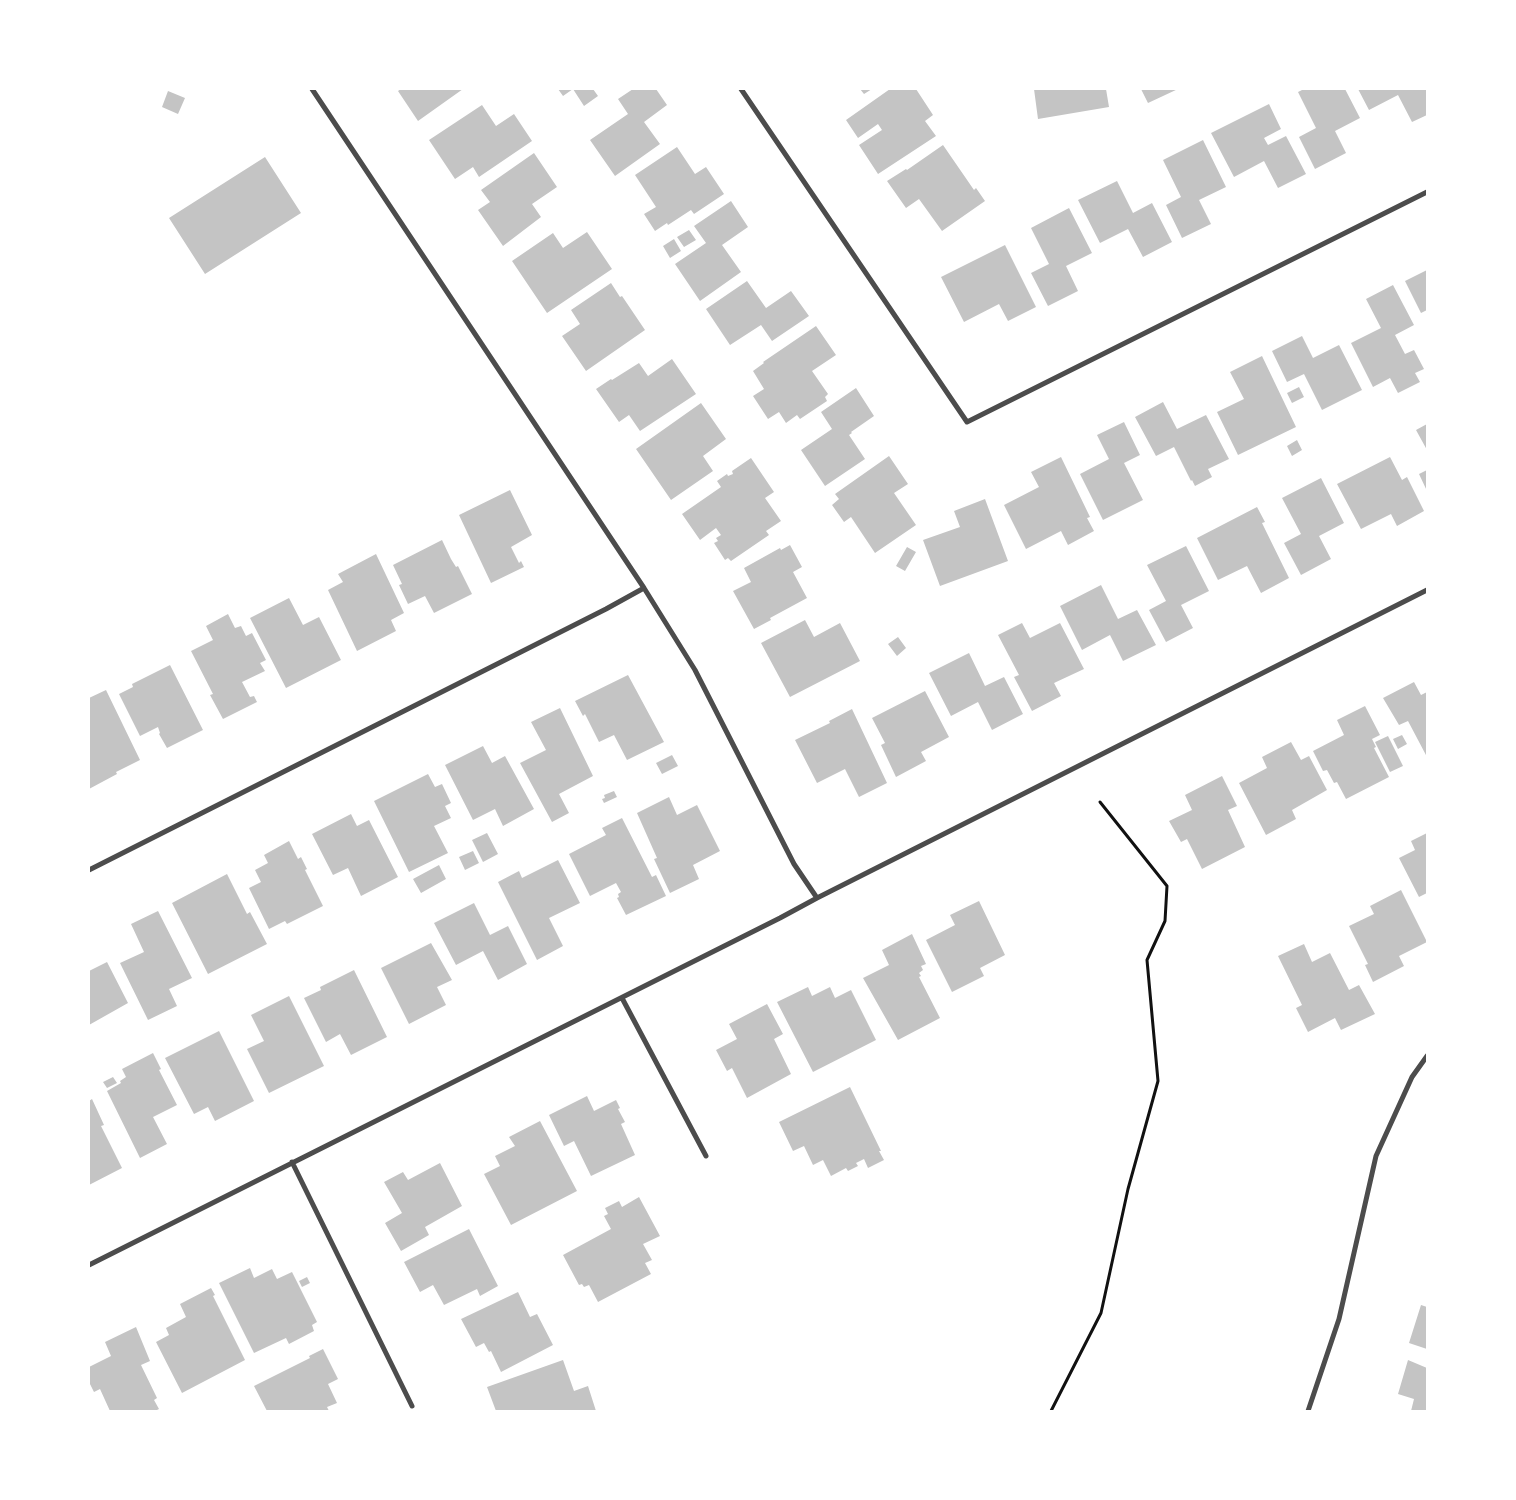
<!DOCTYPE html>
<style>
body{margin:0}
#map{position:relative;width:1516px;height:1500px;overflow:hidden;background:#fff;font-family:"PT Sans Narrow",sans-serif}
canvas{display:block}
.frame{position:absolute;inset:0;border:90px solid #fff;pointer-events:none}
</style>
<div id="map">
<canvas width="1516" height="1500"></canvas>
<div class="frame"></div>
</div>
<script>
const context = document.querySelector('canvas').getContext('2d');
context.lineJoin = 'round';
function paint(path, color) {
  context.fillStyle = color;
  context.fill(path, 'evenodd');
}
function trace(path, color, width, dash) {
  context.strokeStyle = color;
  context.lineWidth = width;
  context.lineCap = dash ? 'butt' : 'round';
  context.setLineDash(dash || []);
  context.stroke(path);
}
const building = new Path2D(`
 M401,89L404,90L463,89L418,121L398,91Z
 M558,89H593L598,96L584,106L573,89L563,96Z
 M633,89H656L667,105L644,122L660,144L615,176L590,140L628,114L618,99Z
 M860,89H872L864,94Z
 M890,89H916L933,115L925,121L936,136L878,174L859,145L882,130L878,124L858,138L846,120Z
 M1034,89H1106L1109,107L1038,119Z
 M1141,89H1178L1148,103Z
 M1304,89H1345L1360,118L1335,131L1346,153L1315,169L1299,137L1316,128L1298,92Z
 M1358,89H1427V115L1412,122L1398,95L1369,110Z
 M168,91L185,98L178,114L162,107Z
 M1269,104L1281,129L1264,138L1268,145L1286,136L1306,174L1278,188L1264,161L1234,177L1211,133Z
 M482,105L496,126L514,114L532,141L479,177L473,167L455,179L429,140Z
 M1203,140L1226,187L1199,200L1211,224L1182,238L1166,205L1181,197L1163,160Z
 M943,145L974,190L976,188L985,201L942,231L919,199L906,208L887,181L906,169L907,170Z
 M677,147L695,174L706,167L724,194L694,214L691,210L668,225L667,223L655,231L644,214L656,207L635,175Z
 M534,153L557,187L532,204L541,217L503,246L478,210L490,202L481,190Z
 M265,157L301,213L205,274L169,218Z
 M1117,181L1133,213L1152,203L1172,242L1143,257L1128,229L1100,243L1078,200Z
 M731,201L748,227L722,245L741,272L700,301L675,264L706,243L694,226Z
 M1069,208L1092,253L1066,266L1078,291L1048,306L1031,273L1049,264L1031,228Z
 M689,230L696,240L684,247L677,237Z
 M587,232L612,269L547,313L512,261L553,233L563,248Z
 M674,239L681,251L670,258L663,246Z
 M1005,245L1036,307L1008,321L999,304L964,322L941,277Z
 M1427,270V310L1421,313L1405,281Z
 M747,281L766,308L791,291L809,316L772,341L761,325L730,345L706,309Z
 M611,283L620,297L622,296L645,330L586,371L562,336L580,324L571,310Z
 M1393,285L1414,325L1395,335L1405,354L1414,350L1424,369L1415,373L1420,382L1398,393L1390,378L1373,387L1351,343L1381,328L1366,299Z
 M816,326L836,355L812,371L828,394L825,397L827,401L800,419L797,415L786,423L779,412L768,419L753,396L764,389L753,371L764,363L763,362Z
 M1302,336L1313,358L1339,345L1362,390L1322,410L1304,374L1287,382L1272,351Z
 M1262,356L1296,427L1238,455L1217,412L1244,399L1230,372Z
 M672,359L696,394L640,431L629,415L619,422L596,389L611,379L612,380L639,363L648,376Z
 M1299,387L1304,397L1292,403L1287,393Z
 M856,388L874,416L851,432L852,433L849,435L865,459L825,486L801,450L832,429L821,412Z
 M1163,402L1177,429L1206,415L1229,459L1208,469L1212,477L1195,486L1192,480L1191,481L1174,447L1156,456L1135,417Z
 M701,403L726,439L703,456L713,471L671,500L636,449Z
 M1124,422L1140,455L1124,463L1143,500L1103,520L1080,474L1109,459L1097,435Z
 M1427,424V450L1416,430Z
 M1297,440L1302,450L1292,456L1287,446Z
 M889,456L908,484L894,493L916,525L875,553L851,517L844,522L832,505L839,499L835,494Z
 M1061,457L1090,517L1087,518L1094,531L1068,545L1061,531L1026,549L1004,505L1039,487L1031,472Z
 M1390,457L1402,480L1407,477L1424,511L1397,526L1391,514L1361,529L1337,484Z
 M751,458L774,492L765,498L781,521L766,531L769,535L731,561L728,558L725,560L714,543L718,541L716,538L721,535L716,528L700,540L682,514L721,487L717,481L727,474L728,476L733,474L732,471Z
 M1427,470V491L1419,474Z
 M1321,478L1344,523L1319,536L1331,559L1301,575L1284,543L1301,534L1282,498Z
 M510,490L532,535L511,547L519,563L521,561L524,567L491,583L459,515Z
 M985,499L1008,561L940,586L923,540L960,527L954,511Z
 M1257,507L1265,522L1262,523L1289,578L1261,593L1247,566L1218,580L1197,538Z
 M442,540L451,559L456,567L458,566L472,594L434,613L425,596L408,604L399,585L402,584L393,565Z
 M790,545L802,567L793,572L807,598L770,618L771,620L754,629L733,591L751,582L744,568L780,548L781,550Z
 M1186,546L1209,591L1181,605L1193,628L1166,642L1149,610L1166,601L1147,565Z
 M907,547L916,552L905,571L896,566Z
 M376,554L404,613L391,620L396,631L357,651L328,590L343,582L338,574Z
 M1101,585L1118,619L1137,610L1156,645L1123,661L1110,635L1082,650L1060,606Z
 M289,598L303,625L319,617L341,660L286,688L250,618Z
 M228,614L235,628L241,626L246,636L252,633L266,660L260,663L265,671L242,682L250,697L254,696L257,702L223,719L210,695L213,694L191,651L213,640L206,626Z
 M805,620L814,637L840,623L860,661L790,697L761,643Z
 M1022,623L1030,638L1060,623L1084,669L1054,683L1061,696L1032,711L1014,677L1019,675L998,635Z
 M898,637L906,648L897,656L888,644Z
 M969,653L985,686L1004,677L1023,714L992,730L978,702L951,716L929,673Z
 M170,665L203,730L167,748L159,734L160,733L158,727L140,736L119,694L133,687L132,684Z
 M628,675L664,742L627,760L614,735L599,742L585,714L583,716L575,701Z
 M1414,682L1421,695L1427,692V757L1408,721L1399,725L1383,698Z
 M106,690L140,760L116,772L117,774L89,789V698Z
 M925,691L949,737L921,752L926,761L896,777L881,745L885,743L872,718Z
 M1365,706L1380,735L1372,739L1376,747L1374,748L1389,777L1346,799L1337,782L1334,783L1327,770L1323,771L1313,751L1344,735L1337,720Z
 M560,708L593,776L559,794L569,813L552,822L520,763L546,750L531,722Z
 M852,709L887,783L859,797L845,769L817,783L795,740L830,723L829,721Z
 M1402,735L1407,744L1398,749L1393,739Z
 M1388,736L1403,766L1390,772L1375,742Z
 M1291,742L1301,760L1309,756L1327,790L1292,810L1296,819L1266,835L1239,783L1267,768L1262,757Z
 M483,746L492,763L505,756L534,809L503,826L495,809L473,820L445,765Z
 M672,755L678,766L662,774L656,763Z
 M428,774L435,787L442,784L451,803L445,806L451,818L434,826L448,853L409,872L374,801Z
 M1222,776L1237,806L1228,810L1245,847L1202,869L1187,839L1181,842L1169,821L1192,810L1185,795Z
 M614,791L617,797L604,803L602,799L605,798L604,795Z
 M669,797L677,815L697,805L720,851L693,865L699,879L670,893L654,859L657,858L637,813Z
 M351,814L357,826L369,820L398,877L361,896L348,868L333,875L312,834Z
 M622,818L652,877L656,875L666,896L626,915L617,898L619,897L618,894L621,892L616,883L590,896L569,854L606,835L602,828Z
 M487,833L498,854L483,862L472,840Z
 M1427,833V893L1419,897L1399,858L1415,850L1411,841Z
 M289,841L298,859L301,857L307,869L305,870L323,906L287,924L285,921L269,929L249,888L261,882L255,870L268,863L264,855Z
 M473,851L479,863L465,870L459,857Z
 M558,860L580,903L549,918L563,946L537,960L498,882L519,871L522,878Z
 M439,865L446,879L421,893L413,879Z
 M227,874L247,914L250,912L267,944L208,974L172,903Z
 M1401,890L1427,942L1399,956L1404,966L1373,982L1365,965L1368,964L1349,926L1374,914L1370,906Z
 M979,901L1005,955L980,968L984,976L952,992L926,940L955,925L950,915Z
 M474,903L490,935L508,926L527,964L498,980L483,951L456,965L434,923Z
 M158,911L192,978L169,989L177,1006L148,1020L120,963L144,952L131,924Z
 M912,934L926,964L921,966L923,970L919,973L921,976L919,977L940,1018L898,1040L863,978L889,965L882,950Z
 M431,943L452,980L437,987L446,1005L409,1024L381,968Z
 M1304,944L1312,962L1330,953L1349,990L1359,985L1375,1014L1341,1030L1335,1018L1308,1032L1296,1008L1302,1005L1278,956Z
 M107,962L128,1003L89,1025V971Z
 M354,970L387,1037L351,1055L340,1034L326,1042L304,998L321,990L320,987Z
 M808,987L812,996L830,987L835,998L851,990L876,1040L813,1072L777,1002Z
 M289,996L324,1066L269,1093L247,1049L264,1041L251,1015Z
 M767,1004L783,1034L774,1039L791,1074L747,1098L732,1068L727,1071L716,1050L737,1039L729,1024Z
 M219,1031L254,1101L215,1121L208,1107L194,1114L165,1058Z
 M153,1053L161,1069L159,1070L177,1105L153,1117L167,1144L140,1158L107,1091L121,1083L120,1081L126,1077L122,1069Z
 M113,1077L117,1083L107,1088L103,1082Z
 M850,1087L881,1151H879L884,1160L868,1168L864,1159L856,1163L858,1166L848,1171L846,1168L831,1176L823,1160L813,1165L804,1146L793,1151L779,1122Z
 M587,1096L594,1111L616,1100L620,1108L618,1109L625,1122L621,1124L635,1155L591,1176L574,1141L564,1146L549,1115Z
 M92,1099L104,1125L101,1126L122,1168L89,1185V1101Z
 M540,1121L577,1191L511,1225L484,1174L500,1166L495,1156L515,1146L509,1137Z
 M440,1163L462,1206L425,1227L429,1235L401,1251L385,1223L402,1213L384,1182L403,1172L408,1180Z
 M639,1197L660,1236L643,1244L652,1260L645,1263L651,1274L598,1302L589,1285L584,1287L582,1284L579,1285L563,1255L611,1229L604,1216L608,1214L605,1208L619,1201L622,1207Z
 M469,1229L498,1286L480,1296L477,1289L444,1305L433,1285L420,1292L404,1262Z
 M250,1268L254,1278L272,1269L277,1279L292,1272L317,1322L312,1325L314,1331L289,1344L286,1338L254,1353L219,1283Z
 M307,1277L310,1283L302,1287L299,1281Z
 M211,1288L215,1295L213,1296L245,1360L182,1393L156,1342L169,1335L166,1328L186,1317L180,1304Z
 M518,1292L530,1317L537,1314L553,1345L501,1372L491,1351L489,1352L484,1343L476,1347L461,1319Z
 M1421,1305L1427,1307V1349L1409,1343Z
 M136,1327L150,1361L141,1365L157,1398L154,1400L159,1409L155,1411H110L100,1389L94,1392L89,1382V1367L111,1356L105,1342Z
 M323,1349L338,1379L328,1384L337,1403L327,1407L329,1411H267L254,1386L310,1358L309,1356Z
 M563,1360L574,1391L588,1386L596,1411H496L487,1387Z
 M1408,1360L1427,1368V1411H1411L1414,1399L1398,1394Z`);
const path = new Path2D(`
 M1051,1411L1101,1313L1128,1189L1158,1081L1147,960L1165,921L1167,886L1100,802`);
const minor = new Path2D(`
 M312,89L644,588L695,670L794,864L817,898
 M741,89L967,422L1427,192
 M89,870L606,609L644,588
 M622,998L706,1156
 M292,1162L412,1406
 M89,1265L780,918L817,898L1427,590
 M1308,1411L1339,1319L1376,1156L1412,1077L1427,1056`);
paint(building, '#c4c4c4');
trace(path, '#111', 3);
trace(minor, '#4c4c4c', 5);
</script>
